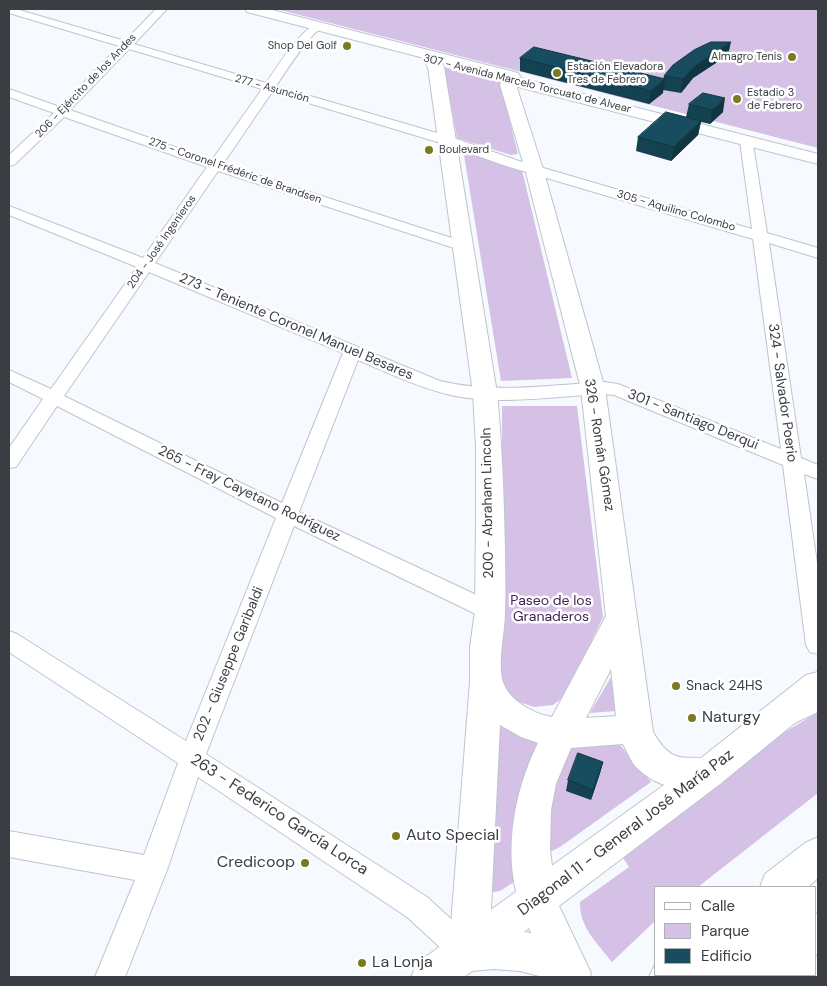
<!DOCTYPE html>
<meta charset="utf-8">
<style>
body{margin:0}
#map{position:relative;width:827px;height:986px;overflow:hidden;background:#f6fafe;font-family:"DM Sans",sans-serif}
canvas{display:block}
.frame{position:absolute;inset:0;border:10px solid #3a3d41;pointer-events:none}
.legend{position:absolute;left:654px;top:886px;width:162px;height:90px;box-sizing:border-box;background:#fff;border:1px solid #b0b1b3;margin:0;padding:6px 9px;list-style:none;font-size:15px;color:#3a3d41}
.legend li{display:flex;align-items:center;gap:10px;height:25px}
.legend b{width:25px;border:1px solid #b0b1b3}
</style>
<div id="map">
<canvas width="827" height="986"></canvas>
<div class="frame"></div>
<ul class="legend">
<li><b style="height:6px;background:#fff"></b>Calle</li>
<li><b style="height:14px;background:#d5c1e6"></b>Parque</li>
<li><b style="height:14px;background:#174d5e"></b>Edificio</li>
</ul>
</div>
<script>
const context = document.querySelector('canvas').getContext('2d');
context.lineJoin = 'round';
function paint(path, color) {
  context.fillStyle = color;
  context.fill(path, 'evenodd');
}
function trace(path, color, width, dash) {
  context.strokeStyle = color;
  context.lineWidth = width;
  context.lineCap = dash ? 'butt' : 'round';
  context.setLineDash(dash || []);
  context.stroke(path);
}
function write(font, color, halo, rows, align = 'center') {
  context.font = font + ' "DM Sans",sans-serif';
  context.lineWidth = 5;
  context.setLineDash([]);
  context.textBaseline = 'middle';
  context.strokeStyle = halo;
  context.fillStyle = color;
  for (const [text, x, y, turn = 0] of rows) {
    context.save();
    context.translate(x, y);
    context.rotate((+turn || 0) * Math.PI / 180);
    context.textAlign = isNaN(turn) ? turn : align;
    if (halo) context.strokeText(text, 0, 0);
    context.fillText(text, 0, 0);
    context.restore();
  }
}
const green = new Path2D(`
 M276,9H818V148Z
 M444,67L500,81L518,154L511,155L457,138Z
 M471,153L522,170L572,378L501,381L464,155Z
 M502,406H577L603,617L566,695L553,705L534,707L516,701L502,688Z
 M611,677L616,711L590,713Z
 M818,712V793L698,887H656V920L612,962C598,944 579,927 580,902L629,867L623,858L780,735Z
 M499,727L547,730L520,802L514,882L500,891L486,893Z
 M616,740L651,782L560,847L550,852L546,851L554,786L568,741Z`);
const street = new Path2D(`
 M9,9H16L125,41L156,9H167L134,44L266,83C276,69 305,20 323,24L324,26C322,29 318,30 315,33C300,49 288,68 276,86L454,138L516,160L752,229L740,141L742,138H752L767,233L818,248V258L769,243L801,458L818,465V479L804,474L818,570V654L810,652L806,645L783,465L614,395L604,394C555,396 504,405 455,396C421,389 389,373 358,360L299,512L498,605L501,611L498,617L490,620L482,617L294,526L206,754L427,897L476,942L481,952L476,962L466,967L456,962L407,917L198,777L167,870L125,977H95L135,880L9,857V831L144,855L178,763L9,652V631L17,634L186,741L276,518L57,406L16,467L9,468V448L43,399L9,382V370L51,389L137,267L9,215V206L143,258L207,167L64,117L14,165L9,166V155L54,113L9,97V89L60,107L119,46L9,13ZM129,49L262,89L212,160L70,110ZM272,92L444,144L506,166L753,239L781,449L618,384L604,382C549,385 494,394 440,381L155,263L218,171L457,249H467L470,246L467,243L223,164ZM149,272L343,353L282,503L64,396Z`);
const secondary = new Path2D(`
 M509,75L818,154V164L503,83L501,80L503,77Z
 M818,672V704L720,784L559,906L591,973L590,977H543L520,971L494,969L472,971L464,977H411L417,963L696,762L806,675ZM529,928L531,933L524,932Z`);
const primary = new Path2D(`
 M245,9H268L518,73L520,76L516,85L543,169L605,389L653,732C676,772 688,750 720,762L726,773L720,784C692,794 659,790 637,768C631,762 627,751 623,744L571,748L556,784L551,810L550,849L556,900L551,913L537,919L523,913C501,860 513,793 538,743L521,737L500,725L489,950L483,964L469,970L455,964L449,950L470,681V647L475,611L476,522V447L473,393L428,67L423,60L424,58L247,12ZM441,62L503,79L500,85L525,169L581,389L606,616L552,717C534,714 507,700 502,679C498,657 505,633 505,611C506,590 505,570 505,550C504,497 502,445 497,393L444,67ZM611,669L616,716L586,718Z`);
const highway = new Path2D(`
 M818,683V712L779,730L767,726L762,716L767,706Z
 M818,837V878L808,887H760L765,874L805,843Z
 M818,913V954L816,955V914Z
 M656,962V975H692L691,977H649Z
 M747,975H789L788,977H746Z`);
const wall = new Path2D(`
 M728,55L693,78L681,93L663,90V93L649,104L520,71V58L663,79L664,76Z
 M689,104L723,112L710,124L701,122L698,135L671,161L636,151L638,137L686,117Z
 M603,762L600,773L591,800L566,791L568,780Z`);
const shadedWall = new Path2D(`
 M731,42L728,55L693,78L681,93L683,79L696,65Z
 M665,79L663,93L649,104L651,91Z
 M725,98L723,112L710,124L712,110Z
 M701,121L698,135L671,161L674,147Z
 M603,762L600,773L591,800L593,790Z`);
const building = new Path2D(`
 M711,42H731L696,65L683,79L664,76L673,65L694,50Z
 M534,47L665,79L651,91L520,58Z
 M703,93L725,98L712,110L689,104Z
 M666,112L701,121L674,147L638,137Z
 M578,753L603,762L593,790L568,780Z`);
const markers = [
 [347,46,5,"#7a7a21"],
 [792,57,5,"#7a7a21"],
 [557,73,5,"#7a7a21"],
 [737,99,5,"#7a7a21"],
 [429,150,5,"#7a7a21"],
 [676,686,5,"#7a7a21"],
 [692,718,5,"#7a7a21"],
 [396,836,5,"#7a7a21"],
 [305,863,5,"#7a7a21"],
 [362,963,5,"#7a7a21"]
];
const farPoinames = [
 ["Shop Del Golf",337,46,"right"],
 ["Almagro Tenis",782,57,"right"],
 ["Estación Elevadora",567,67],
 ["Tres de Febrero",567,80],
 ["Estadio 3",747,93],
 ["de Febrero",747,106],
 ["Boulevard",439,150]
];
const farStreetnames = [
 ["307 - Avenida Marcelo Torcuato de Alvear",527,84,14],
 ["206 - Ejército de los Andes",86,86,-46],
 ["277 - Asunción",272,89,16],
 ["275 - Coronel Frédéric de Brandsen",235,171,19],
 ["305 - Aquilino Colombo",676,211,16],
 ["204 - José Ingenieros",162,242,-55]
];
const streetNames = [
 ["273 - Teniente Coronel Manuel Besares",296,327,23],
 ["324 - Salvador Poerio",782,393,82],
 ["301 - Santiago Derqui",693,420,22],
 ["326 - Román Gómez",599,445,81],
 ["265 - Fray Cayetano Rodríguez",249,494,26],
 ["200 - Abraham Lincoln",488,503,-91],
 ["202 - Giuseppe Garibaldi",229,664,-68]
];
const parkNames = [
 ["Paseo de los",551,601],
 ["Granaderos",551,617]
];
const poiNames = [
 ["Snack 24HS",686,686]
];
const nearPoinames = [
 ["Naturgy",702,718],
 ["Auto Special",406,836],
 ["Credicoop",295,863,"right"],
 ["La Lonja",372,963]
];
const nearStreetnames = [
 ["263 - Federico García Lorca",279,815,33],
 ["Diagonal 11 - General José María Paz",626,833,-37]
];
paint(green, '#d5c1e6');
trace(street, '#bcc5ce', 2);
trace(secondary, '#bcc5ce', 2);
trace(primary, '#bcc5ce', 2);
trace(highway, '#bcc5ce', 2);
paint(street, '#fff');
paint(secondary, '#fff');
paint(primary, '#fff');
paint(highway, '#fff');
paint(wall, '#144251');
paint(shadedWall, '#103642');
paint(building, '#174d5e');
trace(building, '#103642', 1);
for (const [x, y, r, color] of markers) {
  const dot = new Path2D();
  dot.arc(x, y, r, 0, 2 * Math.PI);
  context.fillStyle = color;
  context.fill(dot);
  trace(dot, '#fff', 2);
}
write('11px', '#3a3d41', '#fff', farPoinames, 'left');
write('11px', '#3a3d41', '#fff', farStreetnames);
write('14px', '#3a3d41', '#fff', streetNames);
write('14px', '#3b1e50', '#fff', parkNames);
write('14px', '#3a3d41', '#fff', poiNames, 'left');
write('16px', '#3a3d41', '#fff', nearPoinames, 'left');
write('16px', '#3a3d41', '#fff', nearStreetnames);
</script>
